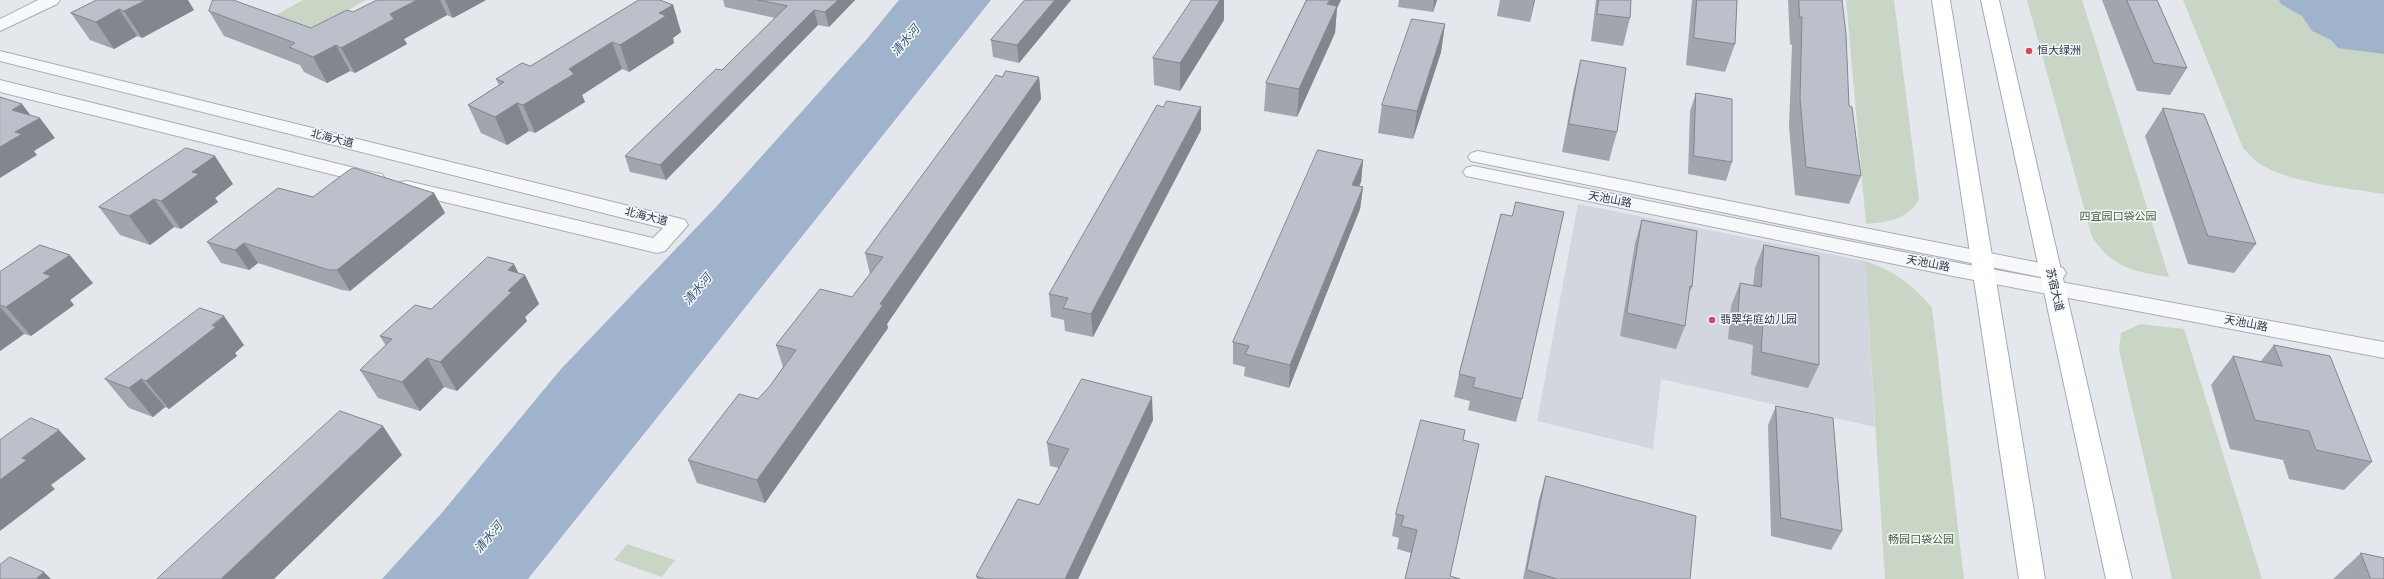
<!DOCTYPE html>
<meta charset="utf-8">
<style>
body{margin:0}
canvas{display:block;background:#e4e7ec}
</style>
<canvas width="2384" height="579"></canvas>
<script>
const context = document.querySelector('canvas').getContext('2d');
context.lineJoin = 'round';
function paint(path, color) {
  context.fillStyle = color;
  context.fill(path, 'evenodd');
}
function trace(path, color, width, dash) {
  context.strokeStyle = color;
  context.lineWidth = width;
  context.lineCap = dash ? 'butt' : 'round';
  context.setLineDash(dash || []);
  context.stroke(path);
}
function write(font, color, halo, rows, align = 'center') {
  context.font = font + ' Signika,"Noto Sans SC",sans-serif';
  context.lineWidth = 3;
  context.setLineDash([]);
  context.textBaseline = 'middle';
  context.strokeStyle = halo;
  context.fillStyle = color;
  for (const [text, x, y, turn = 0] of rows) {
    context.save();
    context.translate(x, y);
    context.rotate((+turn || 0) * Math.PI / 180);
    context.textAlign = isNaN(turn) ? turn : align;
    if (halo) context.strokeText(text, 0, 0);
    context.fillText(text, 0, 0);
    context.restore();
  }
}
const built = new Path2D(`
 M1578,204L1865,261L1875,427L1661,379L1653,449L1537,421Z`);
const green = new Path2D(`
 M303,0H366L297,39L258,25Z
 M1846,0H1894L1919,199C1908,220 1887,222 1866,224Z
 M2027,0H2082L2169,277C2134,272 2113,268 2092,237Z
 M2183,0H2384V194C2348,188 2284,183 2256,161C2251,157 2247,152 2243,148Z
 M1865,261C1891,269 1915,286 1932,308L1964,579H1885Z
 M2140,324L2184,329L2262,579H2172L2119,350L2121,333Z
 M627,544L675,560L662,577L614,560Z`);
const water = new Path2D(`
 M899,0H991L528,579H382L440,515L561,369L717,206L866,40Z
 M2279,0H2384V54L2338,48L2331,40L2312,31L2302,16L2281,4Z`);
const minor = new Path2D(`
 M38,0H60L57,4L0,31V19Z
 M0,51L678,218L685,220L688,225L665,251L657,253L407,193L400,192L397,187L400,182L407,181L653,238L663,228L0,61Z
 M0,80L375,173L382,174L385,179L382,184L375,185L0,92Z
 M1478,151L2055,266L2063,268L2066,273L2063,278L2055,280L1471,161L1468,157L1471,153Z
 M1473,166L1953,262L2384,342V358L1953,276L1466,176L1463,172L1466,168Z`);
const major = new Path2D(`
 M1932,0H1950L2045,579H2019Z
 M1981,0H1999L2132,579H2106Z`);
const wall = new Path2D(`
 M97,0L194,10L142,38L137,36L114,49L90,40L71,13Z
 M377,0H486L453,18L447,15L404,39L407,44L355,73L350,71L327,83L304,72L300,65L224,36L209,11L311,28L353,12Z
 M723,0H855L829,27L818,25L666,180L630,172L625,156L722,70L775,18L725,7Z
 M1025,0H1071L1019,63L993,57L991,40Z
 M1306,0H1341L1337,8L1335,33L1297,117L1264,111L1266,83Z
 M1399,0H1437L1433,12L1398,7Z
 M1500,0H1535L1530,22L1497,16Z
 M1596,0H1631L1630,18L1623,46L1591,41Z
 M1692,0H1737L1735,44L1725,72L1686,65Z
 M1788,0H1842L1849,106L1861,176L1849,204L1795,195L1789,127L1792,45L1790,44Z
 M2102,0H2157L2187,68L2170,95L2137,91Z
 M673,5L681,32L673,38L674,43L629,72L622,69L582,95L585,102L535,133L529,131L507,145L481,133L468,105L499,85L496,79L530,66Z
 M1224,20L1180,91L1154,85L1153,58Z
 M1445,24L1441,52L1413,139L1378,133L1382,105Z
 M1581,60L1617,132L1609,161L1562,152L1574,88Z
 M1002,77H1039L1041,99L887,324L888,328L765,503L697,483L688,460L758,399L770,386L783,367L776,345L852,297L870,274L865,253Z
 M1696,93L1732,162L1726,181L1688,174L1690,111Z
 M2163,108L2256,244L2234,273L2188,264L2145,136Z
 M1201,130L1093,337L1065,331L1064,320L1051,317L1049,294Z
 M1363,160L1361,182L1359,186L1363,187L1360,209L1289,388L1244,376L1245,367L1233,364V342Z
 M233,184L215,198L218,202L181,229L174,227L150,245L120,235L99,207Z
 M434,193L445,213L350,291L342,290L258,263L249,270L221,263L207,242L313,197Z
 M1501,214L1522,399L1516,422L1468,410L1470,401L1454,397L1459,374Z
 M1642,220L1692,287L1688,296L1685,326L1676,349L1620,336L1635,243Z
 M1764,245L1819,365L1808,388L1751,375L1753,345L1728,339L1731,306L1740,283L1753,286L1755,268Z
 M0,272L93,283L70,300L74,305L31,336L24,334L0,351Z
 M519,273L525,275L539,304L525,317L527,321L457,391L444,387L420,411L378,398L360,370L386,346L380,336L431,309Z
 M244,345L235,353L237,356L169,409L165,407L153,417L129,408L105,379Z
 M2274,345L2372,462L2344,490L2289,479L2283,460L2230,449L2211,385L2233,356L2260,362Z
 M1776,406L1842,531L1831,550L1771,536L1768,425Z
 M1153,420L1078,579H977L976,576L1039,505L1059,468L1050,466L1047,443Z
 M1463,440L1450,576L1405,579L1411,553L1397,549L1399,538L1392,536L1396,514Z
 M1546,476L1690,579H1523L1539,499Z
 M2361,553L2384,579H2333Z`);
const shadedWall = new Path2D(`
 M146,0H188L194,10L142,38L124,11Z
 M417,0H440L447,15L404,39L407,44L355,73L341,48L390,14Z
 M445,0H486L453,18Z
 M838,0H855L829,27L825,12Z
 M1055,0H1071L1019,63L1017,45Z
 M1220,0H1224V20L1180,91V63Z
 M1330,0H1341L1337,8L1335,33L1297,117L1299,89L1327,4Z
 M1434,0H1437L1433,12Z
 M1534,0H1535L1530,22Z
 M673,5L681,32L673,38L674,43L629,72L620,45L659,13Z
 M119,9L137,36L114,49L96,22Z
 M814,10L818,25L666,180L660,165Z
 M1445,24L1441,52L1413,139L1417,111Z
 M612,42L622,69L582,95L585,102L535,133L523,105L569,69Z
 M336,45L350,71L327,83L313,57Z
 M1039,77L1041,99L887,324L888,328L765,503L757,480Z
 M517,103L529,131L507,145L495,117Z
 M22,104L35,121L40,118L55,138L34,151L37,155L0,178V147L12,110Z
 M1201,107V130L1093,337L1091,314Z
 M215,156L233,184L215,198L218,202L181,229L161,201L192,172Z
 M1363,160L1361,182L1349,207L1352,185Z
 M1363,187L1360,209L1289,388L1290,365Z
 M434,193L445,213L350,291L337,270Z
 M154,199L174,227L150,245L129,216Z
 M244,243L258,263L249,270L235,250Z
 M70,255L93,283L70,300L74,305L31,336L6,307L43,273Z
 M514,264L521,278L525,275L539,304L525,317L527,321L457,391L440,362L508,291V270Z
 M0,307L24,334L0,351Z
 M224,316L244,345L235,353L237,356L169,409L146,381Z
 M427,358L444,387L420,411L402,382Z
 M141,379L165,407L153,417L129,388Z
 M1152,397L1153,420L1078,579H1065Z
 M383,426L402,455L274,579H221Z
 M59,430L86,459L51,485L55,489L0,531V480L22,458Z
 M44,572L51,579H36Z`);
const building = new Path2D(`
 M97,0H146L124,11L119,9L96,22L71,13Z
 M213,0H233L311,28L347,10L353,12L377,0H417L390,14L394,19L341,48L336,45L313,57L289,47L295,43L209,11Z
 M639,0H660L673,5L659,13L666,16L620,45L612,42L569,69L574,74L523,105L517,103L495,117L468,105L504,82L496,79L522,63L530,66Z
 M758,0H838L825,12L814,10L660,165L625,156L716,69L722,70L787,6Z
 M1025,0H1055L1017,45L991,40Z
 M1192,0H1220L1180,63L1153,58Z
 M1307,0H1330L1327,4L1337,6L1299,89L1266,83Z
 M1599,0H1631L1630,18L1597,14Z
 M1697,0H1737L1735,44L1694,38Z
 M1799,0H1842L1846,34L1849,106L1852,107L1861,176L1806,167L1800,99L1802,17H1800Z
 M2127,0H2157L2187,68L2154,63Z
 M1412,19L1445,24L1417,111L1382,105Z
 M1581,60L1626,68L1617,132L1569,124Z
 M1006,71L1039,77L880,304L883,305L757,480L688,460L739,394L758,399L770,386L796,350L776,345L820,289L852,297L883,257L865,253L996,75L1002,77Z
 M1696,93L1732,99V162L1694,156Z
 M0,97L22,104L12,110L40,118L15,132L22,134L0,147Z
 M1167,101L1201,107L1091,314L1063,308L1068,298L1049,294L1157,105L1163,107Z
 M2163,108L2204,114L2256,244L2208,236Z
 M186,148L215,156L192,172L199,174L161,201L154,199L129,216L99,207Z
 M1318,150L1363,160L1352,185L1363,187L1290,365L1245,354L1249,346L1233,342Z
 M354,168L434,193L337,270H329L244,243L235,250L207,242L278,188L313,197L349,170Z
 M1516,202L1564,212L1522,399L1473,387L1475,378L1459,374L1501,214L1512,216Z
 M1642,220L1697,231L1692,287L1690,286L1685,326L1627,313Z
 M40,245L70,255L43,273L51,276L6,307L0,305V272Z
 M1764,245L1819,256V365L1761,352L1763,322L1738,316L1740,283L1761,287Z
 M488,257L514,264L508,270L525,275L508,291L512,292L440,362L427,358L402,382L360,370L392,339L380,336L415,305L431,309Z
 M200,308L224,316L212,325L216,327L146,381L141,379L129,388L105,379Z
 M2274,345L2330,356L2372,462L2316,450L2309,431L2255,420L2233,356L2282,366Z
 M1082,379L1152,397L1065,579H986L976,576L1018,499L1039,505L1069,449L1047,443Z
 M1776,406L1833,418L1842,531L1781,518Z
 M340,411L383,426L221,579H157Z
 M31,418L59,430L22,458L27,460L0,480V440Z
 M1421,420L1465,430L1463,440L1479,444L1450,576L1460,579H1405L1417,530L1401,526L1404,516L1396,514Z
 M1546,476L1696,516L1690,579H1557L1527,570Z
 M2361,553L2384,558V579H2371Z
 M10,557L44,572L36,579H0V565Z`);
const markers = [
 [2029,51,4,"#d1495b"],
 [1712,320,4,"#d1495b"]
];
const poiNames = [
 ["恒大绿洲",2037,51],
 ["翡翠华庭幼儿园",1720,320]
];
const streetNames = [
 ["北海大道",332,139,14],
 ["天池山路",1610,200,11],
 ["北海大道",646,217,14],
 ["天池山路",1928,264,11],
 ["苏宿大道",2054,290,77],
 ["天池山路",2246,324,11]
];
const parkNames = [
 ["四宜园口袋公园",2118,217],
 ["畅园口袋公园",1921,540]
];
const waterNames = [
 ["清水河",906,41,-50],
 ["清水河",698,290,-50],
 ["清水河",489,538,-50]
];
paint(built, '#d2d6de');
paint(green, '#c9d6c5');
paint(water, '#9fb4cc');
trace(minor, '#a9aeb7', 2);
trace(major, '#a3abb8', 2);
paint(minor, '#f7f8fa');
paint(major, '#fff');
paint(wall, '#a1a5ae');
paint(shadedWall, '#83868d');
paint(building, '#bbc0ca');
trace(building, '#83868d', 1);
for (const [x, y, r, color] of markers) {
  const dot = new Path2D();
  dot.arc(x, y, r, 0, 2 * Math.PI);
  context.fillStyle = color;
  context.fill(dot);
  trace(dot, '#f4f6f9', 1.5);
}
write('11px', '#2b3445', '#f4f6f9', poiNames, 'left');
write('11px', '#2b3445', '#f4f6f9', streetNames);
write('11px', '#3f6138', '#f4f6f9', parkNames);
write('italic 12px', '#34527a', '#f4f6f9', waterNames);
</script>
